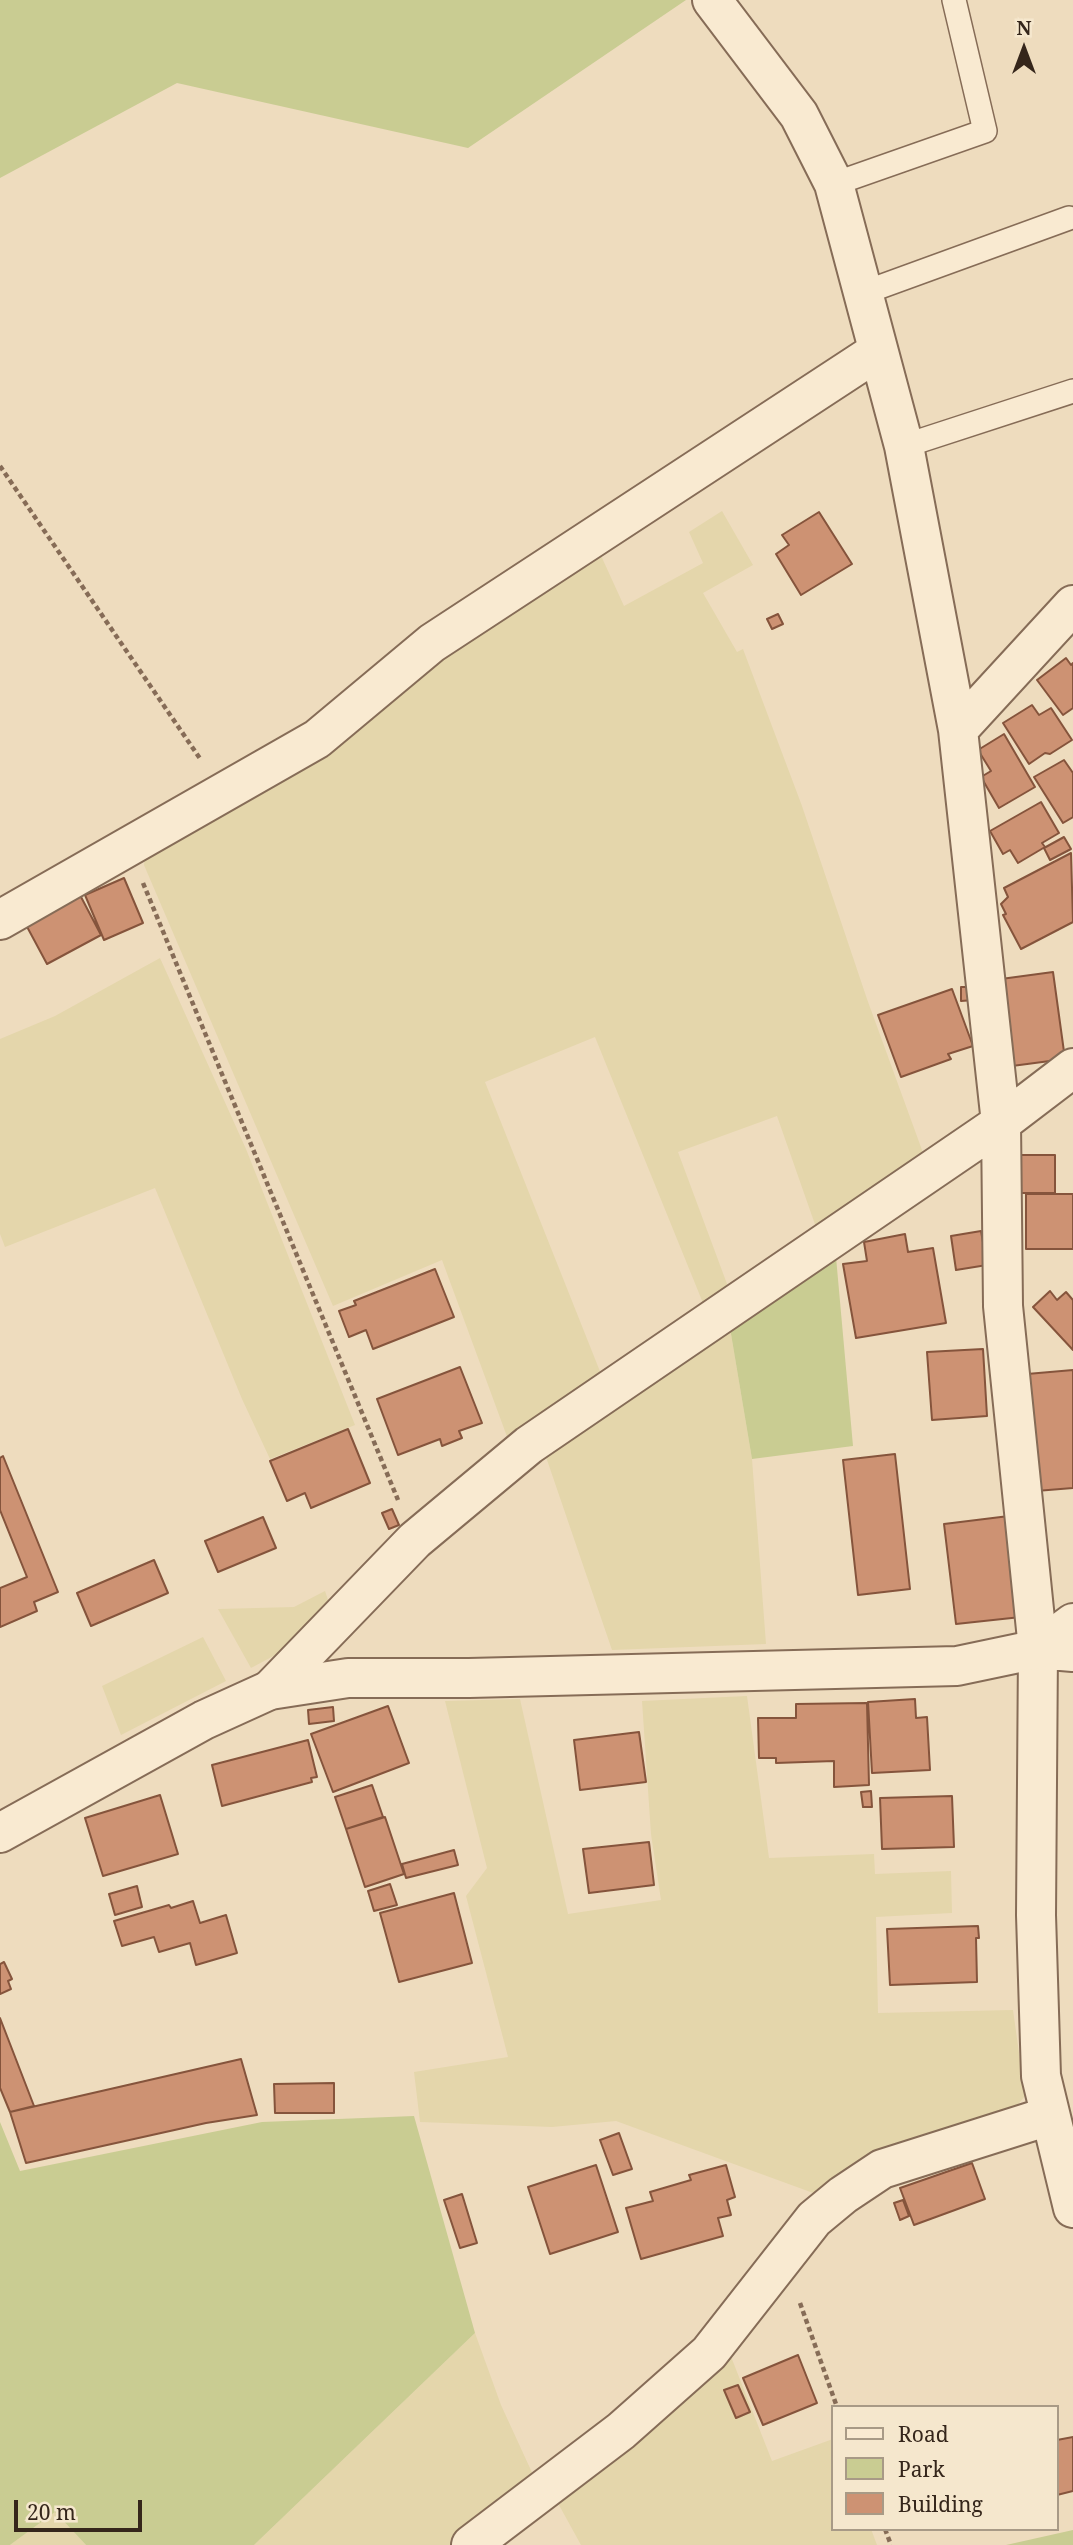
<!DOCTYPE html>
<style>
body{margin:0}
#map{position:relative;width:1073px;height:2545px;overflow:hidden;background:#eedcbe;font-family:"Noto Serif",serif}
canvas{display:block}
.legend{position:absolute;left:831px;top:2405px;width:228px;height:126px;box-sizing:border-box;background:#f5e7cd;border:2px solid #a89a86;margin:0;padding:9px 12px;list-style:none;font-size:21px;color:#35261b}
.legend li{display:flex;align-items:center;gap:14px;height:35px}
.legend b{width:35px;border:2px solid #a89a86}
.north{position:absolute;left:989px;top:14px;width:70px;height:70px;-webkit-text-stroke:5px #f5e7cd;paint-order:stroke;rotate:0deg;font-size:19px;font-weight:700;line-height:28px;text-align:center;color:#35261b}
.north::after{content:'';display:block;margin:auto;width:24px;height:32px;background:#35261b;clip-path:polygon(50% 0,100% 100%,50% 72%,0 100%)}
.scale{position:absolute;left:14px;top:2500px;width:128px;height:32px;box-sizing:border-box;border:4px solid #35261b;border-top:0;padding-left:9px;font-size:21px;line-height:24px;white-space:nowrap;color:#35261b;-webkit-text-stroke:5px #f5e7cd;paint-order:stroke}
</style>
<div id="map">
<canvas width="1073" height="2545"></canvas>
<ul class="legend">
<li><b style="height:9px;background:#f9ead1"></b>Road</li>
<li><b style="height:19px;background:#c9cc92"></b>Park</li>
<li><b style="height:19px;background:#cd9273"></b>Building</li>
</ul>
<div class="north">N</div>
<div class="scale">20 m</div>
</div>
<script>
const context = document.querySelector('canvas').getContext('2d');
context.lineJoin = 'round';
function paint(path, color) {
  context.fillStyle = color;
  context.fill(path, 'evenodd');
}
function trace(path, color, width, dash) {
  context.strokeStyle = color;
  context.lineWidth = width;
  context.lineCap = dash ? 'butt' : 'round';
  context.setLineDash(dash || []);
  context.stroke(path);
}
const farmland = new Path2D(`
 M722,511L753,565L703,593L737,652L743,649L802,806L867,999L926,1161L818,1233L777,1116L678,1152L730,1292L705,1308L595,1037L485,1082L603,1379L509,1442L442,1260L333,1306L144,865L146,847L451,651L598,549L624,606L703,563L689,532Z
 M160,958L246,1149L355,1425L270,1459L242,1399L155,1188L5,1247L0,1234V1039L55,1016Z
 M730,1328L752,1459L766,1644L612,1650L545,1454Z
 M325,1591L329,1603L281,1652L251,1668L218,1609L294,1607Z
 M203,1637L226,1681L121,1735L102,1686Z
 M747,1696L769,1858L874,1854L875,1874L951,1871L952,1913L876,1917L878,2013L1013,2010L1025,2096L1010,2114L816,2194L616,2121L552,2127L420,2122L414,2072L508,2057L466,1896L487,1868L445,1701L520,1699L568,1914L661,1900L651,1834L642,1701Z
 M475,2333L501,2405L535,2479L452,2545H254Z
 M728,2349L772,2461L833,2439V2529H871L877,2545H581L554,2496Z
 M55,2512L86,2545H10Z`);
const green = new Path2D(`
 M0,0H686L468,148L177,83L0,178Z
 M836,1257L853,1446L752,1459L730,1328Z
 M414,2116L475,2333L254,2545H86L55,2512L10,2545H0V2122L20,2171L262,2122Z
 M1073,2530V2545H1006Z`);
const building = new Path2D(`
 M819,512L852,564L801,595L776,554L789,545L782,535Z
 M778,614L783,624L772,629L767,619Z
 M1066,658L1071,665L1073,663V708L1063,715L1037,680Z
 M1032,705L1039,715L1051,708L1072,740L1050,754L1045,753L1029,764L1003,723Z
 M1004,734L1035,787L999,808L981,777L991,771L978,750Z
 M1064,760L1073,773V817L1063,823L1034,777Z
 M1041,802L1059,833L1042,843L1045,847L1018,863L1010,850L1003,854L990,831Z
 M1064,837L1071,849L1050,860L1044,848Z
 M1071,853L1073,922L1021,949L1003,915L1006,914L1001,904L1008,897L1004,888Z
 M124,878L143,923L104,940L85,895Z
 M80,895L101,935L47,964L25,923Z
 M1053,972L1065,1059L1012,1066L1001,979Z
 M961,987H973L974,1000L961,1001Z
 M952,989L973,1046L948,1054L951,1059L901,1077L878,1015Z
 M1014,1155H1055V1193H1014Z
 M1026,1194H1073V1249H1026Z
 M981,1231L987,1265L956,1270L951,1236Z
 M905,1234L908,1252L933,1248L946,1323L856,1338L843,1264L867,1261L864,1242Z
 M435,1269L454,1317L373,1349L366,1330L349,1337L339,1311L356,1305L354,1301Z
 M1050,1291L1057,1300L1066,1292L1073,1300V1350L1033,1307Z
 M983,1349L987,1416L932,1420L927,1352Z
 M460,1367L482,1423L459,1431L462,1438L442,1446L440,1439L398,1455L377,1399Z
 M1073,1370V1488L1036,1491L1027,1374Z
 M348,1429L370,1483L311,1508L305,1493L287,1501L270,1461Z
 M895,1454L910,1589L858,1595L843,1460Z
 M3,1456L58,1592L34,1602L37,1611L0,1627V1588L27,1577L0,1510V1458Z
 M392,1509L399,1525L389,1529L382,1513Z
 M1009,1516L1021,1617L956,1624L944,1524Z
 M263,1517L276,1548L218,1572L205,1541Z
 M154,1560L168,1593L91,1626L77,1593Z
 M915,1699L916,1718L927,1717L930,1770L872,1773L868,1702Z
 M867,1703L869,1785L834,1787V1761L776,1763V1758H759L758,1718H796V1704Z
 M388,1706L409,1763L333,1792L311,1734Z
 M333,1707L334,1721L309,1724L308,1710Z
 M639,1732L646,1782L580,1790L574,1740Z
 M308,1740L317,1777L311,1778L312,1782L222,1806L212,1765Z
 M372,1785L383,1817L346,1829L335,1797Z
 M871,1791L872,1807H863L861,1792Z
 M160,1795L178,1854L103,1876L85,1818Z
 M952,1796L954,1847L882,1849L880,1798Z
 M385,1817L404,1874L365,1887L346,1829Z
 M649,1842L654,1885L589,1893L583,1849Z
 M454,1850L458,1865L406,1878L402,1864Z
 M390,1884L397,1905L374,1911L368,1891Z
 M137,1886L142,1907L115,1915L109,1894Z
 M454,1893L472,1963L399,1982L380,1913Z
 M193,1901L200,1923L226,1915L237,1953L196,1965L190,1943L159,1952L154,1937L122,1946L114,1921L169,1905L171,1908Z
 M978,1926L979,1938H976L977,1982L890,1985L887,1929Z
 M4,1962L12,1979L8,1981L11,1989L0,1994V1964Z
 M0,2018L34,2106L10,2112L0,2088Z
 M241,2059L257,2115L206,2123L26,2163L10,2112Z
 M334,2083V2113H275L274,2084Z
 M619,2133L632,2169L613,2175L600,2140Z
 M972,2163L985,2199L914,2225L900,2188Z
 M596,2165L618,2232L550,2254L528,2187Z
 M726,2165L735,2197L727,2200L731,2215L718,2218L723,2236L641,2259L626,2208L653,2201L650,2192L691,2180L689,2175Z
 M462,2194L477,2243L460,2248L444,2200Z
 M903,2200L909,2216L900,2220L894,2203Z
 M798,2355L817,2403L763,2425L743,2378Z
 M738,2385L750,2412L736,2418L724,2390Z
 M1073,2437V2491L1057,2495V2440Z`);
const path = new Path2D(`
 M0,466L201,760
 M143,883L398,1500
 M800,2303L837,2407
 M885,2529L891,2545`);
const service = new Path2D(`
 M834,184L985,131L954,0
 M863,293L1069,218
 M904,446L1073,391`);
const minor = new Path2D(`
 M712,0L799,115L834,184L904,446L958,730L1001,1123L1003,1306L1038,1649L1036,1915L1041,2076L1073,2208
 M958,730L1073,605
 M0,920L317,739L432,643L878,351
 M1038,1649L1073,1652
 M270,1690L415,1540L529,1445L1001,1123L1073,1068
 M471,2545L621,2431L709,2353L814,2219L843,2195L882,2169L1049,2116`);
const tertiary = new Path2D(`
 M0,1833L204,1720L270,1690L348,1678H469L957,1666L1038,1649L1073,1623`);
paint(farmland, '#e4d6ab');
paint(green, '#c9cc92');
paint(building, '#cd9273');
trace(building, '#85543c', 2);
trace(service, '#866c57', 26);
trace(minor, '#866c57', 42);
trace(tertiary, '#866c57', 42);
trace(path, '#866c57', 4.5, [5, 3.5]);
trace(service, '#f9ead1', 23);
trace(minor, '#f9ead1', 38);
trace(tertiary, '#f9ead1', 38);
</script>
